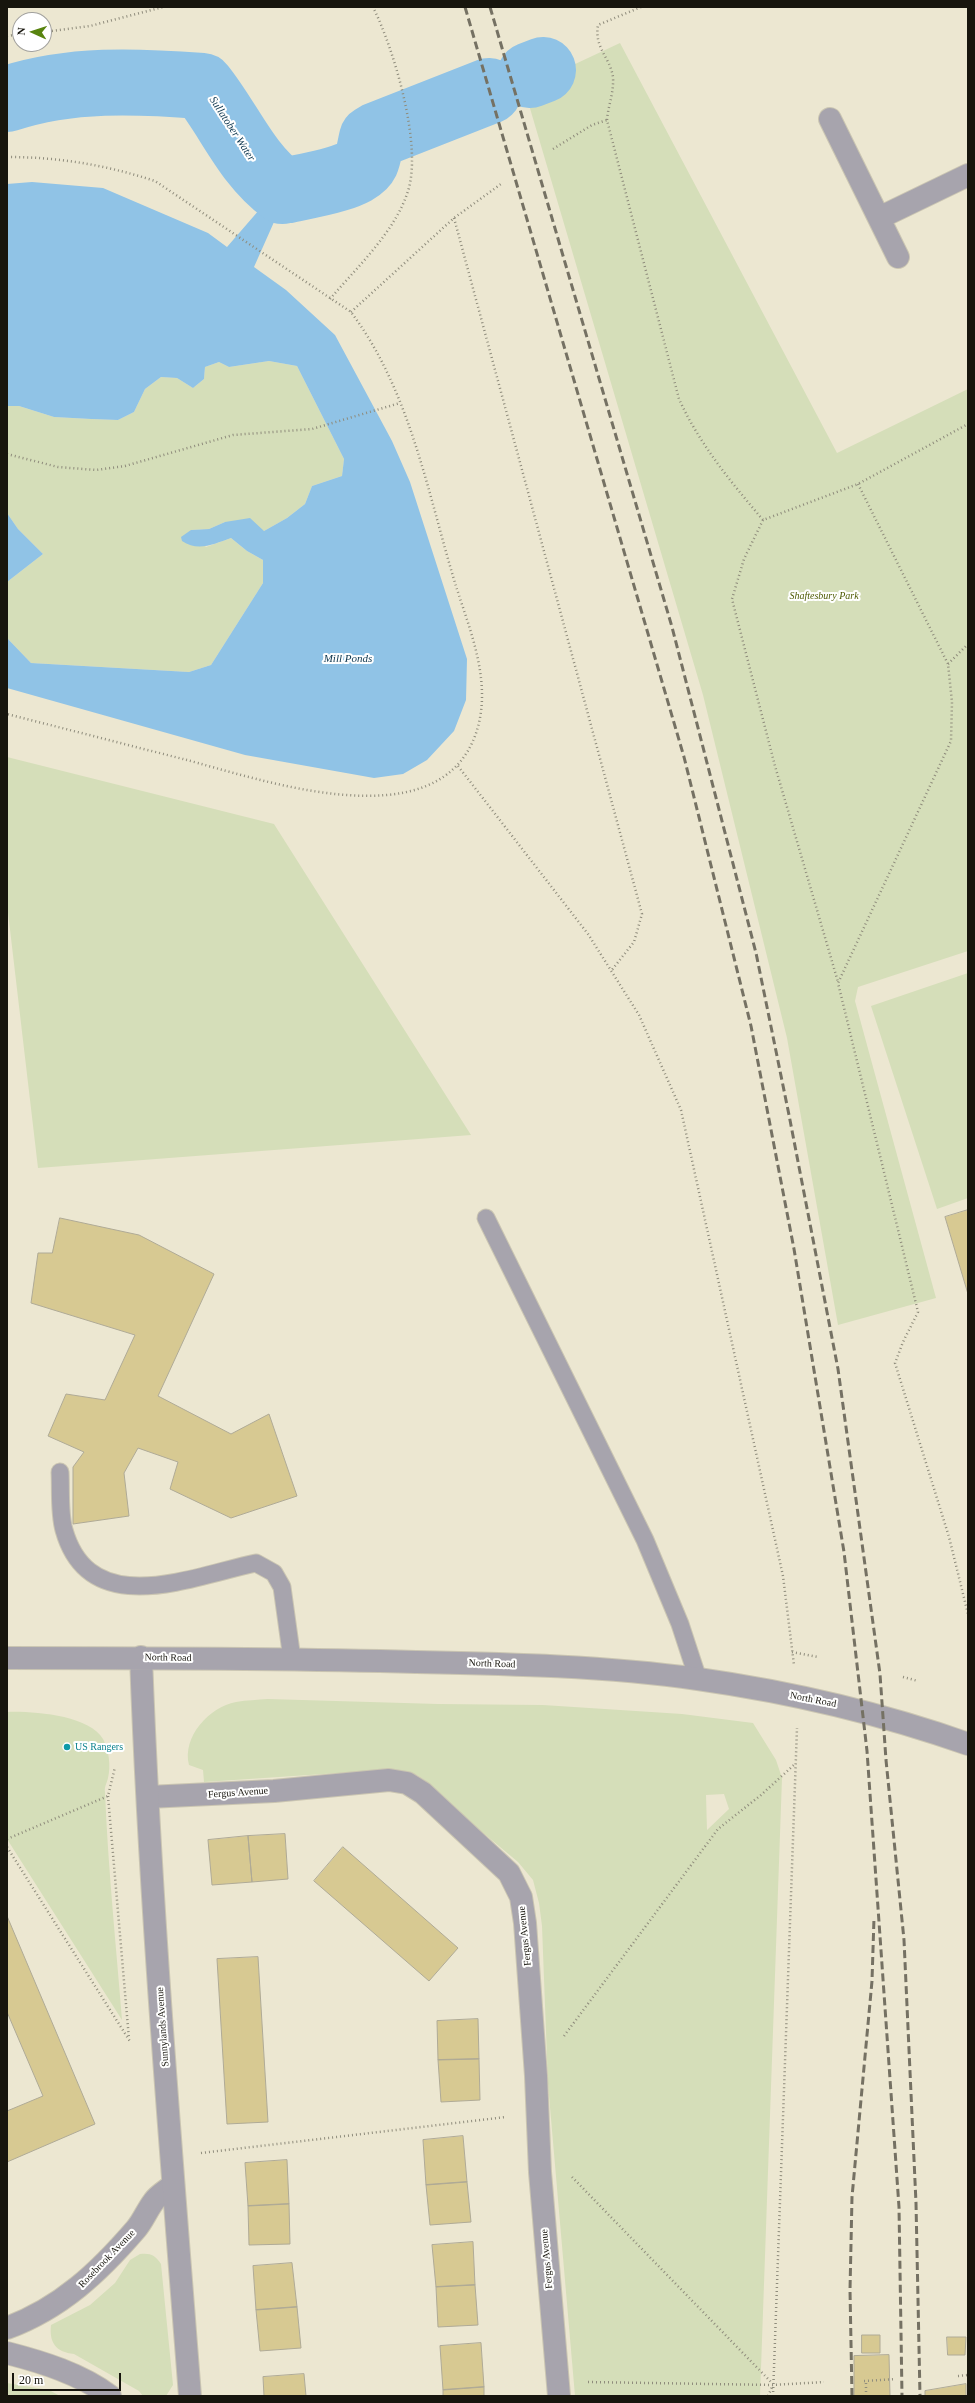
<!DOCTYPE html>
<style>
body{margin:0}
#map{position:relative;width:975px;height:2403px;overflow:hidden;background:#ece7d1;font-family:"Times New Roman",serif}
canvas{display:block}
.frame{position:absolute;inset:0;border:8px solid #17150d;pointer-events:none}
.north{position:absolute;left:12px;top:12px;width:40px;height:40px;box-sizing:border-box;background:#fff;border:1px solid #a2a19e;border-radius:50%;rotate:273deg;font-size:11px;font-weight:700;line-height:16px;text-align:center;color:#17150d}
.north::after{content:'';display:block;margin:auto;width:14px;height:18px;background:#58840f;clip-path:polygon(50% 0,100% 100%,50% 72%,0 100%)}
.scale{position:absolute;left:12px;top:2373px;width:109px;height:18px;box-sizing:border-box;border:2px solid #17150d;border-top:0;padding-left:5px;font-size:12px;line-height:14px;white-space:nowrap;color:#17150d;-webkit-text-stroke:3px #fff;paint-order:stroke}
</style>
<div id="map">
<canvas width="975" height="2403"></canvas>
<div class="frame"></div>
<div class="north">N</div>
<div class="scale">20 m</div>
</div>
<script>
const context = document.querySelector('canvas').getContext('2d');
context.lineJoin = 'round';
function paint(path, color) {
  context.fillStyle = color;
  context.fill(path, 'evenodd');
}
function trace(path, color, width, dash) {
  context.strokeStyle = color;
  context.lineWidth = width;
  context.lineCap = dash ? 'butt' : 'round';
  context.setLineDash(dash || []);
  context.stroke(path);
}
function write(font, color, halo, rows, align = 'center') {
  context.font = font + ' "Times New Roman",serif';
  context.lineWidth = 4;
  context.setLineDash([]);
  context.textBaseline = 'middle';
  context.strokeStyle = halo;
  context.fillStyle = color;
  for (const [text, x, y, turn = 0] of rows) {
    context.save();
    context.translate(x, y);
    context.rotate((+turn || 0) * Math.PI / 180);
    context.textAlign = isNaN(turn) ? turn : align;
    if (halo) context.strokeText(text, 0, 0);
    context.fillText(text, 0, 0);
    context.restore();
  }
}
const green = new Path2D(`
 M620,43L837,453L968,389V951L858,987L855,1001L936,1298L838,1325L787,1038L703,695L524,88Z
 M269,361L297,366L344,459L342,476L312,486L305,504L287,518L264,531L225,522L209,529L191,530L206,547L231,538L247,551L263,560V583L211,665L189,672L31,663L8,639L7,582L43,554L18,529L7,513V406H19L54,417L91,419L118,420L134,412L145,389L161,377L177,378L193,388L204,379L205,367L219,362L229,367Z
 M7,757L274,824L471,1135L38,1168L7,904Z
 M968,973V1198L937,1209L871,1006Z
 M268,1699L438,1704L543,1705L682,1714L753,1723L776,1760L782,1778L760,2396H575L548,2084L542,1926L539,1903L533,1880L518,1862L451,1806L426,1781L417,1775L384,1770L204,1782L203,1770L189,1765C182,1737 209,1707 236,1702C247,1700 257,1700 268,1699ZM724,1794L729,1809L707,1830L706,1795Z
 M7,1712C32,1711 89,1715 103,1739C109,1750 111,1766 108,1778C107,1783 104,1787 105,1792C108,1868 116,1944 122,2020L7,1839Z
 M140,2254C151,2253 155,2255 161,2264L173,2385L166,2396H143L139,2391L74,2354C56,2352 49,2343 51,2325L90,2305L115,2283L130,2260Z
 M7,2383L49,2390L60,2396H7Z`);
const water = new Path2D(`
 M32,182L103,188L208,233L227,247L279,187L286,195L254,267L286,290L335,335L392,441L410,482L467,659L466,700L454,731L427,760L403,774L374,778L245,755L7,688V633L8,639L31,663L189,672L211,665L263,583V560L247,551L231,538C214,544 198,552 182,541L181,537L191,530L209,529L225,522L250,518L264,531L287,518L305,504L312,486L342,476L344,459L297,366L269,361L229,367L219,362L205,367L204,379L193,388L177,378L161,377L145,389L134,412L118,420L91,419L54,417L19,406H7V184Z
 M7,513L18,529L43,554L7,582Z`);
const river = new Path2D(`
 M530,75L543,70
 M7,99C70,78 137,81 202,86C230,121 246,164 283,191C300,187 358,179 366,162C369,155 370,146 372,138L377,135L489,91`);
const building = new Path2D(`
 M968,1210V1294L945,1217Z
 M60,1218L139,1235L214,1274L158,1396L231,1434L269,1414L297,1496L231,1518L170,1489L178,1462L138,1448L124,1473L129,1516L73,1524V1467L84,1452L48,1436L66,1394L105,1400L135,1335L31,1303L38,1253H52Z
 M285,1834L288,1879L252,1882L248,1836Z
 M248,1836L252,1882L212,1885L208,1840Z
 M343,1847L458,1948L429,1981L314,1881Z
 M7,1916L95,2124L7,2162V2111L43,2096L7,2012Z
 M258,1957L268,2122L227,2124L217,1959Z
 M478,2019L479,2059L438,2060L437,2021Z
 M479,2059L480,2100L441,2102L438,2060Z
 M463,2136L467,2182L426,2185L423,2140Z
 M287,2160L289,2204L248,2206L245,2163Z
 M467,2182L471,2222L430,2225L426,2185Z
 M289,2204L290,2244L249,2245L248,2206Z
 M473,2242L475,2285L436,2287L432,2245Z
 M292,2263L297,2307L256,2310L253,2266Z
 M475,2285L478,2325L438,2327L436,2287Z
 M297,2307L301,2348L260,2351L256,2310Z
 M862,2335H880V2353H862Z
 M947,2337H966L965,2355H948Z
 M481,2343L484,2387L443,2390L440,2346Z
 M889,2355L890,2396H854V2356Z
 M304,2374L306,2396H264L263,2377Z
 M966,2384V2396H925V2391Z
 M484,2387V2396H443V2390Z`);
const path = new Path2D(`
 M641,7L598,25C594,48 610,57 613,77C614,93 608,106 607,120L679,399C700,445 731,482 763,520L858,484L968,424
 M44,32L90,26L163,7
 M7,36L20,34
 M553,149L592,125L607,120
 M7,157C59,157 106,165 155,181L351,312C410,391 427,490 455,583C470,631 494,685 475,736C435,842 260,779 183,759C124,744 66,729 7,714
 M454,218L642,914L634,942L611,971
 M330,299C357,267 393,234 407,194C424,149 394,49 373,7
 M351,312L454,218L501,184
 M7,454L58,467L96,470L125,466L233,435L312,429L400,403
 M858,484L948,664L952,702L951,741L838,983L918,1312L903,1342L895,1363L949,1537L968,1614
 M763,520L744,559L732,599L775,766L838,982
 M948,664L968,644
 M458,766L588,934L639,1015L681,1110L783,1576L794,1665
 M792,1652L818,1657
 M903,1677L918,1681
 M108,1796L129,2039
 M7,1839L108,1796L115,1767
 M7,1847L131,2043
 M564,2036L718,1829L761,1795L795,1764
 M201,2153L506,2117
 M572,2177L773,2384
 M958,2376L968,2375
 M864,2381L895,2379
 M588,2382L773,2385L824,2382
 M768,2396L773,2385
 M773,2396L797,1728
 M866,2396V2381`);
const service = new Path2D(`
 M486,1218L645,1540L680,1624L698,1679
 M60,1472C61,1490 59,1513 64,1530C90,1622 193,1576 256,1563L274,1573L282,1587L292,1659`);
const minor = new Path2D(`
 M830,119L898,257
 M879,218L968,175
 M148,1797L274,1791L389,1780L407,1783L423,1793L509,1873L521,1897L525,1923L536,2076L540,2172L559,2396
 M7,2328C61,2308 99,2272 136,2229C143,2221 147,2210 154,2201C158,2195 167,2190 173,2185
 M7,2353C42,2362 81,2374 110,2396`);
const tertiary = new Path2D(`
 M141,1657C150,1904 171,2150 190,2396
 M7,1658C143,1658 280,1658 416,1662C510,1664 605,1666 698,1679C790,1692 880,1713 968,1744`);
const rail = new Path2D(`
 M465,7L684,757L751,1026L794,1249L844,1552L867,1751L899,2207L902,2396
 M490,7L672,627L756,953L789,1115L838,1369L880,1674L886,1760L904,1940L916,2203L920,2396
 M852,2396L850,2290L852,2197L872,1981L874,1918`);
const markers = [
 [67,1747,4,"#0f9aa8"]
];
const parkNames = [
 ["Shaftesbury Park",824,596]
];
const streetNames = [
 ["North Road",168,1658,1],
 ["North Road",492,1664,2],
 ["North Road",813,1700,11],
 ["Fergus Avenue",238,1793,-4],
 ["Fergus Avenue",525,1936,-96],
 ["Sunnylands Avenue",163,2027,-94],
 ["Rosebrook Avenue",107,2259,-46],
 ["Fergus Avenue",547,2259,-95]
];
const cultureNames = [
 ["US Rangers",75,1747]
];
const waterNames = [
 ["Sullatober Water",232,129,57],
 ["Mill Ponds",348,659]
];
paint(green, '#d5deb9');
paint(water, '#90c3e6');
trace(river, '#90c3e6', 66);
paint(building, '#d7c992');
trace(building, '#afaa96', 1);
trace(service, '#cac5b2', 19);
trace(minor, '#cac5b2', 24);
trace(tertiary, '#cac5b2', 24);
trace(path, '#8f8c7c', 2.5, [1, 3]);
trace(service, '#a7a4ad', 17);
trace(minor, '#a7a4ad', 22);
trace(tertiary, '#a7a4ad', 22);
trace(rail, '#757163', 3, [8, 4]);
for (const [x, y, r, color] of markers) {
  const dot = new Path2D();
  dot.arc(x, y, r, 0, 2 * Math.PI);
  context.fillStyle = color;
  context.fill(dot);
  trace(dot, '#fff', 1.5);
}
write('italic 10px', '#4f5c05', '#fff', parkNames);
write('10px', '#17150d', '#fff', streetNames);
write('10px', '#0d838f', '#fff', cultureNames, 'left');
write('italic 11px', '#0d364e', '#fff', waterNames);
</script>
